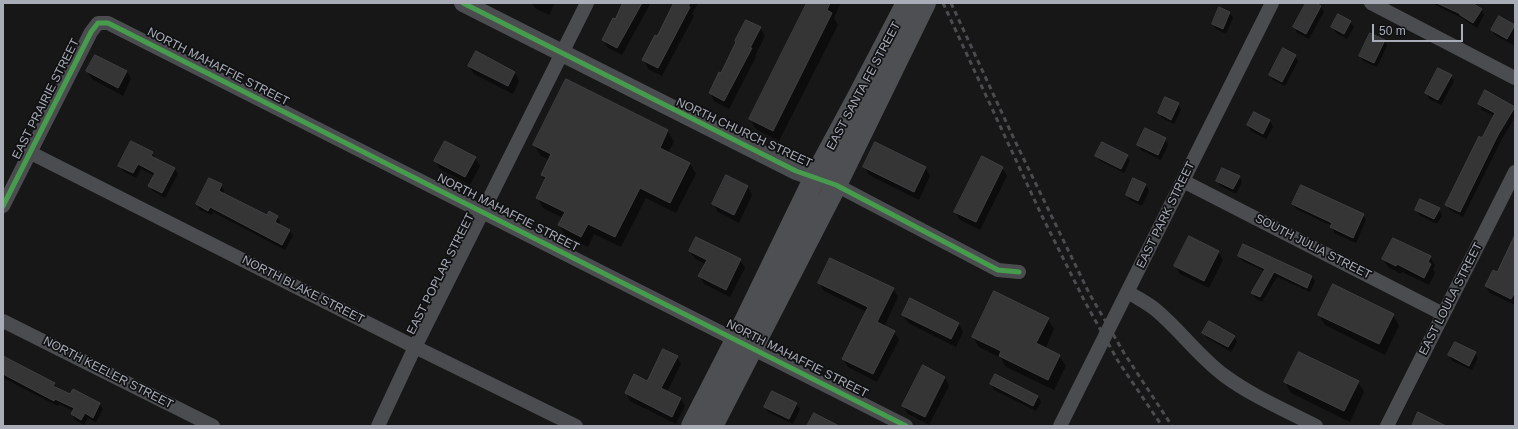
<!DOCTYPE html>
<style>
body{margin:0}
#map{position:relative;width:1518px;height:429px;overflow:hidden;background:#171717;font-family:Helvetica,sans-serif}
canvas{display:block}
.frame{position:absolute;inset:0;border:4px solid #a8adb8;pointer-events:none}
.scale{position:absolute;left:1372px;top:24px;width:91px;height:18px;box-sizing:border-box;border:2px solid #a8adb8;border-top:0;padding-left:5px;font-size:12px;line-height:14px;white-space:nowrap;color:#a8adb8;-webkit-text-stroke:3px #111113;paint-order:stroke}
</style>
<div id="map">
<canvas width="1518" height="429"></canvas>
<div class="frame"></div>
<div class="scale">50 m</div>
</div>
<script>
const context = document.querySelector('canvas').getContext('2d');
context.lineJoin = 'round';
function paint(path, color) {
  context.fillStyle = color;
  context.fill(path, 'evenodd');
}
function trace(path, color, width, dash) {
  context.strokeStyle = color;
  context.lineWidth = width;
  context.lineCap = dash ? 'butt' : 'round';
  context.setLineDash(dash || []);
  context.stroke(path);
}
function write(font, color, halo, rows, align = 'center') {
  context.font = font + ' Helvetica,sans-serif';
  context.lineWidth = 3.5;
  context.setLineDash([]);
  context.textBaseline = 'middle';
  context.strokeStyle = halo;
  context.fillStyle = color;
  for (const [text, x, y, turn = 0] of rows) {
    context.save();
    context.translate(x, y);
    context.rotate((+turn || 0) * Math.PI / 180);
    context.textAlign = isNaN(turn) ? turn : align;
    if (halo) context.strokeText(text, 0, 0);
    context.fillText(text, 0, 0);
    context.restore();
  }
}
const shadow = new Path2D(`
 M532,3H555L549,15L535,8Z
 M624,3L650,4L622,55L608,48L603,40Z
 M675,3H698L692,14L694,16L662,76L648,69L644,60L658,38Z
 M808,3H841L834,18L838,25L779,141L756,129L750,119Z
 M1307,3H1314L1321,7L1324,12L1309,39L1297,33L1294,27Z
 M1432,3H1470L1481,9L1484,15L1477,28L1463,19Z
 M1220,9L1230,13L1233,18L1226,34L1216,29L1213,24Z
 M1499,17L1515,26V46L1495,35L1492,30Z
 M1350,22L1354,27L1347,39L1336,33L1332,27Z
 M760,28L765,36L755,56L756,57L729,109L714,101L710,93L722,74Z
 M1384,41L1387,46L1377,67L1363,61L1360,56Z
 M1295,56L1298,61L1285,86L1273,80L1270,75Z
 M469,66L515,73L519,81L513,94L474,74Z
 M87,71H127L131,79L123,96L92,79Z
 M1451,76L1454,81L1441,105L1429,99L1426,93Z
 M567,80L668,131L674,142L668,153L690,164L696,174L676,213L646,198L621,247L594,234L588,247L566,236L559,225L563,218L543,208L537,197L545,181L542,175L549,160L541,156L534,145Z
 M1486,92L1515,107V117L1501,141L1463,217L1450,210L1447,205L1495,116L1482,110L1479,104Z
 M1178,104L1181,110L1174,124L1162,118L1159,113Z
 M1255,113L1270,121L1273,127L1266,139L1251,131L1248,125Z
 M1165,139L1168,145L1161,160L1141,150L1138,145Z
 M876,143L926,168L930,176L919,200L869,175L864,167Z
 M152,153L155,158L174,168L178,174L165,198L153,191L150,186L155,176L141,169L136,178L123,171L120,166Z
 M1096,156H1127L1130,161L1124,173L1100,161Z
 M475,158L480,166L470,185L440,169L435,161Z
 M1002,168L1007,176L980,230L960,220L955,212Z
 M1239,176L1242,182L1236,194L1220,186L1217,181Z
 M1134,180L1146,185L1149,191L1142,206L1130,200L1127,195Z
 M221,185L224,191L223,194L267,217H277L280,222L279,225L290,230L293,236L285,250L213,212L212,215L200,210L197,204Z
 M748,187L752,195L739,223L718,212L713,204Z
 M1293,204L1363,215L1366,220L1356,243L1334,233L1332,226L1296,209Z
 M1439,209L1442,215L1437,224L1419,215L1416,210Z
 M1515,245V305L1490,293L1486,286L1497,274Z
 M690,251L740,260L745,268L730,297L704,284L700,276L705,264L695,259Z
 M1218,252L1223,260L1209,288L1180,274L1175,266Z
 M1239,256L1312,276L1315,281L1310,292L1277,277L1262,302L1255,298L1253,293L1264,271L1242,261Z
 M1430,257L1435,265L1433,269L1435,273L1429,285L1402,272L1401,274L1388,267L1383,259Z
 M819,283L893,289L898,297L884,327L894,332L899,340L877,382L848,367L843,359L867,312L824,291Z
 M903,315L959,324L963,332L956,347L908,323Z
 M1319,315H1393L1399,326L1385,355L1325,325Z
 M1048,319L1054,329L1045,349L1059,356L1066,366L1054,390L1006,367L1001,358L979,347L973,337Z
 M1203,333L1234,336L1237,342L1231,352L1207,338Z
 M1475,353L1478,358L1472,370L1452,361L1449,355Z
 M3,357L54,383L57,389L71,396L99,404L103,409L96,422L88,418L84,425L75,420L72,414L73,411L59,404L58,406L3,378Z
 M677,357L681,364L667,392L681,399L685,406L676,424L630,401L626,393L647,382Z
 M995,375L1038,397L1041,402L1036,411L994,390L991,384Z
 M945,377L949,386L929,425L908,414L903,406Z
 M1285,382H1358L1364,392L1350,422L1291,393Z
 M796,404L800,409L793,424L768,412L765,407Z`);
const building = new Path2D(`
 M623,3H642L617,48L602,40L613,18L615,19Z
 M674,3H690L688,7H690L658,68L642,60L655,35L657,36Z
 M807,3H830L827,10L832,13L773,131L749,119Z
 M1306,3H1316L1321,6L1306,34L1293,27Z
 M1437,3H1472L1482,9L1473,23L1460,15V14Z
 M1219,7L1230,12L1223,29L1212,24Z
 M1338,14L1351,21L1344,34L1331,27Z
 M1499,16L1515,25L1507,39L1491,30Z
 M746,20L761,27L750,48H752L724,101L709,93L719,72L721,73L736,42L735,41Z
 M1370,33L1385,40L1374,63L1359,56Z
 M1283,48L1296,55L1282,82L1269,75Z
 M476,51L515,72L508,86L468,66Z
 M95,55L127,71L118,88L86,71Z
 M1438,68L1452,75L1438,100L1425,93Z
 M566,79L668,130L660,148L690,163L670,203L640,188L615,237L588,224L581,237L558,225L565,212L536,198L546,177L541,175L551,154L533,145Z
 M1485,90L1515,107L1498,135L1460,212L1445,205L1479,136L1482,138L1495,113L1478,104Z
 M1165,97L1179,103L1171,120L1158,113Z
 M1254,112L1270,120L1263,134L1247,125Z
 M1145,128L1166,138L1158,155L1137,145Z
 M131,141L153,152L151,156L175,168L162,193L148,186L155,173L138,164L133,173L118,166Z
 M445,141L476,157L465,177L434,161Z
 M875,142L926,167L914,192L863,167Z
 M1102,142L1128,155L1121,169L1095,156Z
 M982,156L1003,167L976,222L954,212Z
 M1222,168L1240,176L1233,189L1216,181Z
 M726,175L748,186L734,215L712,204Z
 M209,178L222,184L219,191L267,215L269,211L278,216L275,222L290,230L282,245L210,207L208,211L196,204Z
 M1133,178L1146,184L1138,201L1126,195Z
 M1301,185L1364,214L1353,238L1330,227L1332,223L1292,204Z
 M1420,199L1440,208L1434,219L1415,210Z
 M1515,235V292L1511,299L1485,286L1493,270L1497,272Z
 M1189,236L1219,251L1204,281L1174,266Z
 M696,237L741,259L726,290L698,276L707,260L689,251Z
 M1393,238L1431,256L1428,262L1431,264L1424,278L1397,264L1396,266L1382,259Z
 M1243,244L1312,276L1307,288L1274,272L1260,297L1251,293L1265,269L1238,256Z
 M830,258L894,288L877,322L895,331L873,374L842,359L868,307L818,283Z
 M1333,284L1394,314L1379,344L1318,315Z
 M994,291L1049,318L1036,343L1060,355L1048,380L999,356L1001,351L972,337Z
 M910,298L959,323L951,339L902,315Z
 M1209,321L1235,336L1228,347L1202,333Z
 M1455,342L1476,352L1469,366L1448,355Z
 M663,349L678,356L661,388L681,398L672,417L625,393L634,374L647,381Z
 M1299,352L1359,381L1344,411L1284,382Z
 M3,356L55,383L53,386L70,394L73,389L100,403L93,418L85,413L81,420L71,414L74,408L55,399L54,401L3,374Z
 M923,365L945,377L925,417L902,406Z
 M995,374L1038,396L1033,406L990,384Z
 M772,391L797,403L789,419L764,407Z
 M1418,412L1446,426H1412Z
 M814,413L839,426H807Z`);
const minor = new Path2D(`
 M1371,3L1515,78
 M31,153L415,347L576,426
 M1183,181L1443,314
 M836,185L998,270L1019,272
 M3,206L91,32L98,23H108L906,426
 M1128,292C1137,298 1148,303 1156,310C1181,331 1199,357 1225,376C1252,396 1285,410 1316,426
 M3,321L213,426
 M378,426L415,347L587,3
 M1060,426L1272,3
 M1387,426L1515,172`);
const tertiary = new Path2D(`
 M463,3L796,171L828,182`);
const primary = new Path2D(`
 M692,426L736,340L815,177L857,99L907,3
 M712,426L836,185L925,3`);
const rail = new Path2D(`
 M943,3L1041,214L1085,302L1118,361L1162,426
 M951,3L1015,141L1089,293L1124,353L1172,426`);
const cycleway = new Path2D(`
 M463,3L796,171L836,185L998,270L1019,272
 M3,206L91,32L98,23H108L906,426`);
const streetNames = [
 ["NORTH MAHAFFIE STREET",218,67,27],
 ["EAST SANTA FE STREET",864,86,-62],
 ["EAST PRAIRIE STREET",46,99,-63],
 ["NORTH CHURCH STREET",744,133,25],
 ["NORTH MAHAFFIE STREET",508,213,27],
 ["EAST PARK STREET",1166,215,-64],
 ["SOUTH JULIA STREET",1313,247,27],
 ["EAST POPLAR STREET",441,274,-63],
 ["NORTH BLAKE STREET",303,290,27],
 ["EAST LOULA STREET",1451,299,-63],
 ["NORTH MAHAFFIE STREET",797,359,27],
 ["NORTH KEELER STREET",108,373,27]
];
paint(shadow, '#0007');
paint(building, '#353536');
trace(building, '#3f4043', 1);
trace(minor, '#4b4c50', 14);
trace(tertiary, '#4b4c50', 18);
trace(primary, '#4d4f52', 22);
trace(rail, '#4b4c4f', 3, [5, 4]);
trace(cycleway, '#469c4c', 5);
write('12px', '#a8adb8', '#111113', streetNames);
</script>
